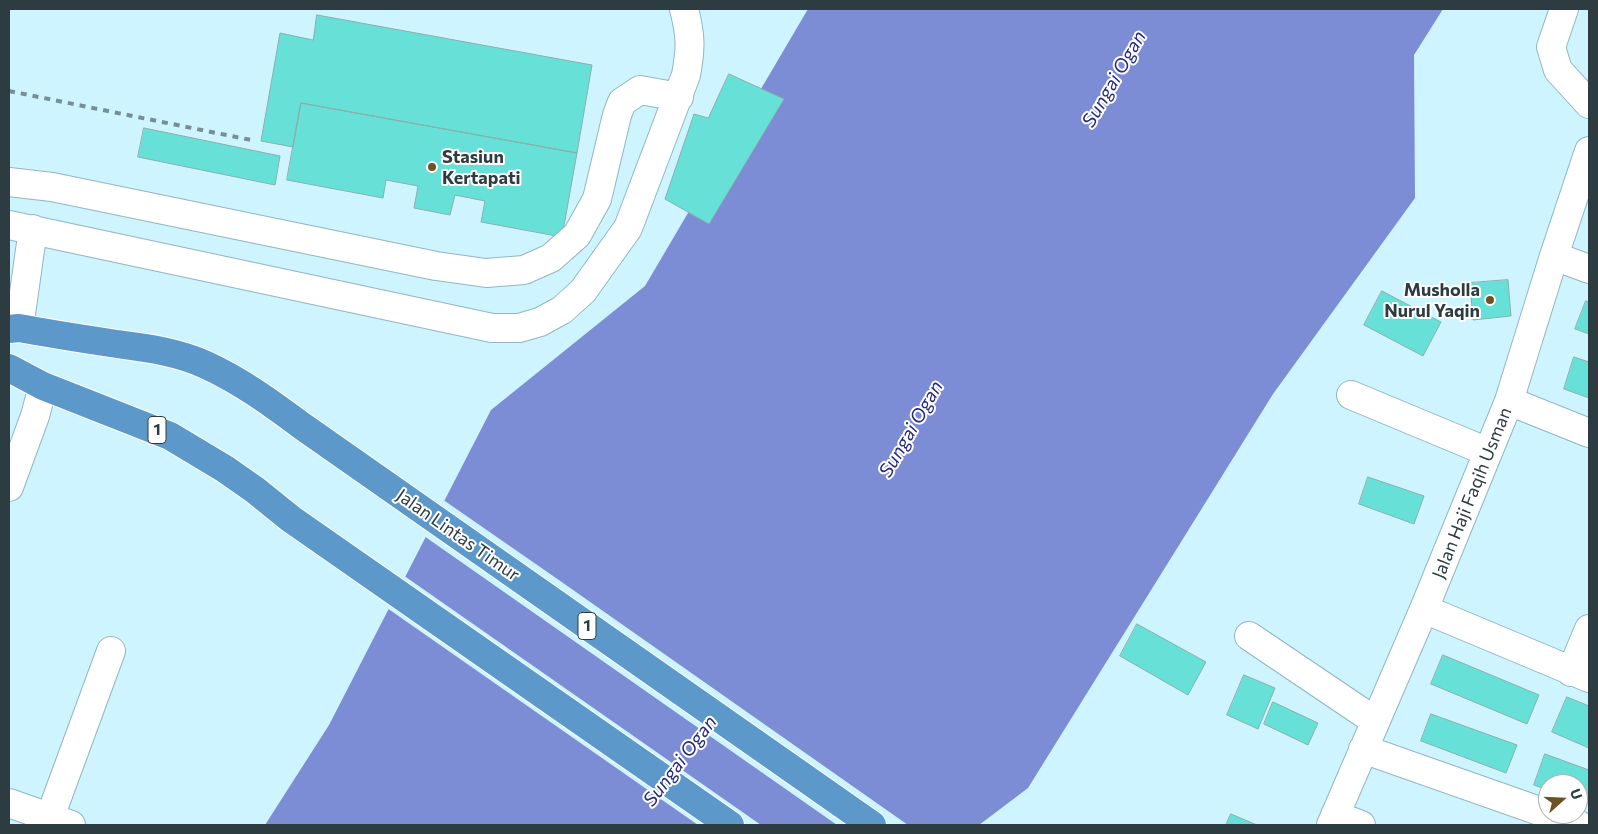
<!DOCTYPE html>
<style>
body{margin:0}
#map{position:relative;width:1598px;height:834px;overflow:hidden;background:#cef4ff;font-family:Commissioner,sans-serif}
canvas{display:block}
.frame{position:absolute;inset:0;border:10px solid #2d3c40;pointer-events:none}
.north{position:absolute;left:1538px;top:774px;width:50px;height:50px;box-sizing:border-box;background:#fff;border:1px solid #abb1b3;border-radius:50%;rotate:70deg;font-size:14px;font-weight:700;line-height:20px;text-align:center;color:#2d3c40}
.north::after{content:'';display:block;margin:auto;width:18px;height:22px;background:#6e5124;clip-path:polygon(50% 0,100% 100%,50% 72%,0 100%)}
</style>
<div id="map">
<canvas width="1598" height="834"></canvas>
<div class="frame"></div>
<div class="north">U</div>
</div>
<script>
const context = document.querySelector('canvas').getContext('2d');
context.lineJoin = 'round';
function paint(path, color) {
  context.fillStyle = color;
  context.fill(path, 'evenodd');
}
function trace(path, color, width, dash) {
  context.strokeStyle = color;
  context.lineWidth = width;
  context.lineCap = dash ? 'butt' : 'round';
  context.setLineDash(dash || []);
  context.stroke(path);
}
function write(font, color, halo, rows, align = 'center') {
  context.font = font + ' Commissioner,sans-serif';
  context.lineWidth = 4;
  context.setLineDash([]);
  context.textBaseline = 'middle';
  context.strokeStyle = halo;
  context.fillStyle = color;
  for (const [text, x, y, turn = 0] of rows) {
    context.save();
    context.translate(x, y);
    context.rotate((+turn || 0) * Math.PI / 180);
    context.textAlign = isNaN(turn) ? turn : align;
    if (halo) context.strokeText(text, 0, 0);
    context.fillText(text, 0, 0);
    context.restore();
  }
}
const water = new Path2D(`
 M808,9H1443L1414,55L1415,198L1273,394L1028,788L979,825H265L329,725L491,410L645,286Z`);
const pier = new Path2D(`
 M442,499L556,578L908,825H837L424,536Z
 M403,575L761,825H698L387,608Z`);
const building = new Path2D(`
 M317,15L592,65L577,153L301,103L293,147L261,141L280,33L313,40Z
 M729,74L784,99L709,224L665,199L694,114L708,118Z
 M301,103L577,153L562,237L481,222L485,201L455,195L450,215L414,208L418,186L386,180L383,198L287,180Z
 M144,128L280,156L275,185L138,157Z
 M1508,280L1511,316L1473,320L1470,283Z
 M1382,291L1441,322L1423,356L1364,325Z
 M1586,301L1589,302V334L1575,329Z
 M1574,357L1589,362V398L1564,389Z
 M1368,477L1424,496L1414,524L1359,504Z
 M1137,624L1206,662L1188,695L1120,656Z
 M1443,655L1539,695L1527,724L1431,684Z
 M1244,675L1275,688L1258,729L1227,715Z
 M1567,697L1589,706V748L1552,732Z
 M1273,702L1318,723L1308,745L1264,724Z
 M1431,714L1517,745L1506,773L1421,741Z
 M1545,754L1589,770V804L1578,800V784H1548V790L1534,785Z
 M1231,814L1257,825H1226Z`);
const minor = new Path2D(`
 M1564,9L1551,47L1558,70L1589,104
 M9,182L52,187L436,266L486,273L524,270L551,258L577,235L597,199L617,115L622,102L640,90L679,97
 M9,225L492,328H519L540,322L562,310L583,291L628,228L686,75C691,48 691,36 684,9
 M1554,256L1589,269
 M19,328L33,229
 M1351,395L1488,452
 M1509,401L1589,433
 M9,487L35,416L43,386
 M1424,609L1589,678
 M1249,636L1375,721
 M1571,672L1589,629
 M1363,749L1579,825
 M9,803L71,825
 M1335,815L1361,825
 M50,817L111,651
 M1331,825L1424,609L1509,401L1554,256L1589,151`);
const highway = new Path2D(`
 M9,329L19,328C51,334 84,339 117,344C147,348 178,352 206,365C241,381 271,403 302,426L872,825
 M9,368L43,386L170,436L225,469L255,490L291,519L730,825`);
const rail = new Path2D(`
 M9,91L256,141`);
const markers = [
 [432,167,5,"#6e5124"],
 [1490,300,5,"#6e5124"]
];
const shields = [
 [157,430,18],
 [587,626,18]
];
const shieldNames = [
 ["1",157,430],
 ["1",587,626]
];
const poiNames = [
 ["Stasiun",442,157],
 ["Kertapati",442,178],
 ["Musholla",1480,290,"right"],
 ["Nurul Yaqin",1480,311,"right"]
];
const streetNames = [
 ["Jalan Haji Faqih Usman",1472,493,-68],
 ["Jalan Lintas Timur",458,535,35]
];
const waterNames = [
 ["Sungai Ogan",1114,79,-60],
 ["Sungai Ogan",911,429,-60],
 ["Sungai Ogan",680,761,-53]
];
paint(water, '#7c8cd5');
paint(pier, '#cef4ff');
paint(building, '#67e0d7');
trace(building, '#89b0ac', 1);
trace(minor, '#92b6c1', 30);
trace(highway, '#fff', 30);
trace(minor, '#fff', 28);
trace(highway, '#5c98ca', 28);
trace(rail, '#768f96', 4, [6, 6]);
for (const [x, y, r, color] of markers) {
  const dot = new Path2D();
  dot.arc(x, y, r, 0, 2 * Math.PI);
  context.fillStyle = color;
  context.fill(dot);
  trace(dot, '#fff', 2);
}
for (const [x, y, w] of shields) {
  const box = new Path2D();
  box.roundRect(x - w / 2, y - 13.5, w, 27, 4);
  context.fillStyle = '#fff';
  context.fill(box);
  trace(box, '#2d3c40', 1);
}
write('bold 16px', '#2d3c40', null, shieldNames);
write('bold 18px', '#2d3c40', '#fff', poiNames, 'left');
write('18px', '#2d3c40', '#fff', streetNames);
write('italic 19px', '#252b7f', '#fff', waterNames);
</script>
